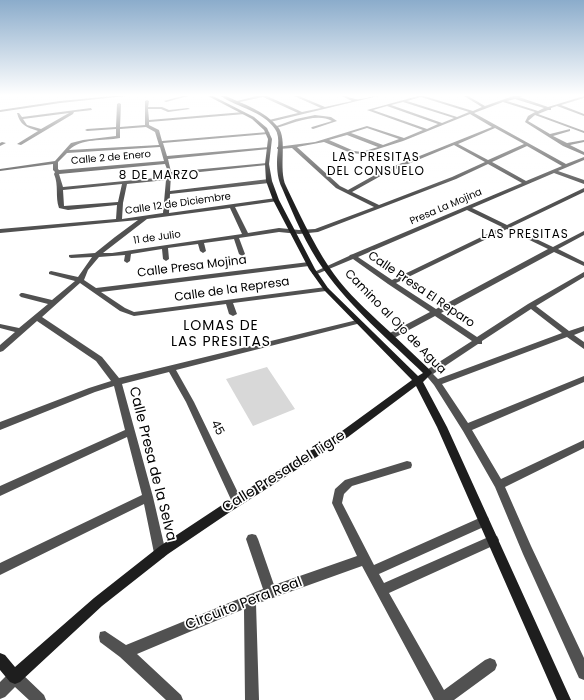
<!DOCTYPE html>
<style>
body{margin:0}
canvas{display:block;background:#fff}
</style>
<canvas width="584" height="700"></canvas>
<script>
const context = document.querySelector('canvas').getContext('2d');
context.lineJoin = 'round';
function paint(path, color) {
  context.fillStyle = color;
  context.fill(path, 'evenodd');
}
function write(font, color, halo, rows, align = 'center') {
  context.font = font + ' Poppins,sans-serif';
  context.lineWidth = 3.5;
  context.setLineDash([]);
  context.textBaseline = 'middle';
  context.strokeStyle = halo;
  context.fillStyle = color;
  for (const [text, x, y, turn = 0] of rows) {
    context.save();
    context.translate(x, y);
    context.rotate((+turn || 0) * Math.PI / 180);
    context.textAlign = isNaN(turn) ? turn : align;
    if (halo) context.strokeText(text, 0, 0);
    context.fillText(text, 0, 0);
    context.restore();
  }
}
const green = new Path2D(`
 M267,367L295,409L253,426L226,379Z`);
const street = new Path2D(`
 M113,96H126L60,103L0,112V110L60,101Z
 M182,96H188L166,102L164,101Z
 M257,96H267L302,112L321,108L294,96H299L325,107L352,101L342,96C347,96 350,98 355,99C362,100 371,96 378,96L270,122L269,120L298,113L263,97L235,103L233,102Z
 M418,96H424L473,111L482,107L464,96H468L485,106L513,96H522L519,97L548,107L584,96V98L561,105L584,114V116L557,106L551,108V110H548L538,114L584,131V133L535,115L528,121L550,134L570,129V131L553,136L567,143L584,140V142L570,145L584,152V155L563,146L525,122L528,116L535,112L503,102L474,113L566,164L584,157V160L558,171L584,180V184L554,173L472,208L507,225L584,188V192L511,227L553,247L584,231V235L558,249L584,262V266L554,252L441,313L477,337L528,304L584,272V277L536,306L569,331L584,326V331L574,335L584,342V349L567,337L442,384L468,423L584,376V382L472,430L501,479L584,440V448L505,487L531,546L584,658V680L579,678L523,554L495,487L463,431L434,385L424,373L425,371L472,341L435,316L394,338H388L387,336L388,334L430,312L388,284L353,259L317,274H313L312,273L349,256L350,255L353,254L522,183L488,164L456,179L318,232L299,234L279,232L239,238L245,254L242,256L239,254L234,239L204,243L206,251L203,253L200,251L198,244L168,248L169,259L166,261L163,259L162,249L131,254L130,261L127,263L124,261L125,255L99,257L88,270L84,280L96,288L309,262L312,264L309,266L101,292L125,308L134,312L326,287L329,289L326,291L233,303L237,314L233,316L229,314L226,304L134,316L120,311L80,283L42,317L102,357L119,378L357,320L361,322L357,324L176,370L194,402L242,501L241,504L237,506L233,504L186,402L169,372L122,384L153,497L166,553L164,557L160,559L156,557L154,553L144,504L0,575V563L142,495L127,437L0,496V486L125,430L114,386L95,392L0,430V422L89,388L111,381L96,361L37,321L3,351L0,352V345L15,332L0,328V324L19,328L48,304L21,297L19,295L21,293H23L52,300L75,281L49,274V272L51,271L78,277L92,257L71,258L69,257V255L95,253L115,237L138,220L0,233V229L116,219L117,205L68,210L59,208C55,197 59,185 54,174L55,172L53,170V164L0,171V169L55,161L71,143L83,140L116,136V129L87,131L85,130L87,129L116,127L117,104L119,103L121,104L120,127L145,125V101L147,100L149,101L148,107H162L169,110L188,108L190,109L168,112L161,109H148L149,120L244,112L245,114L149,122V125L159,130L162,141L268,132L270,133L268,134L163,143L167,156L269,147L271,148L269,149L168,159L171,172L267,163L269,164L267,165L171,175L170,191L269,179L272,181L269,183L170,194L169,213L276,198L278,199V201L235,207L248,233L279,228L299,230L315,229L374,207L336,188L292,148L279,149H277V147L315,142L367,126L404,138L423,130L367,110ZM421,97L469,112L457,117L407,101ZM515,99L544,108L538,111L507,101ZM403,102L454,118L442,123L391,105ZM387,106L438,124L427,129L373,110ZM470,114L492,127L382,171L348,190L340,186L297,147L324,142L351,153L362,154L403,141ZM146,127L155,132L159,145L69,150C81,138 103,141 120,138V129ZM367,128L399,139L383,145L351,133ZM495,128L524,144L488,160L458,144ZM347,135L378,147L362,152L354,151L329,140ZM454,145L485,162L452,177L379,205L352,192L386,173ZM527,146L562,166L526,181L492,162ZM160,147L164,161L59,170L58,169V162L67,153ZM165,164L167,169L166,177L63,187L59,174ZM166,180L163,213L122,219L123,203L127,184ZM122,184L118,202L64,206L63,190ZM230,208L242,234L112,253H103L147,219ZM467,210L502,227L392,280L358,257ZM507,229L548,249L436,309L396,283ZM531,309L562,333L438,379L433,374L478,344H482V341Z
 M91,108L92,110L74,112L73,114L21,145L17,144L38,131C26,127 20,125 17,113H19L22,117ZM69,113L41,129L27,125L23,119Z
 M315,115L331,117L337,121L313,129L311,128L312,127L332,121C317,112 291,124 276,128L274,127L296,119Z
 M2,142L6,143L0,146V143Z
 M407,461L411,462L412,465L411,468L352,486L344,494L342,503L374,565L484,516L488,517L489,521L488,525L379,574L384,583L493,535L497,536L499,540L497,544L389,593L444,690L485,660L490,658L495,660L497,665L495,670L454,700H434L362,566L256,604L259,700H245L244,609L137,654L181,695L183,700H166L120,657L100,642L99,637L100,632L105,631L126,645L263,589L246,539L248,535L252,534L256,535L258,539L274,585L357,556L332,503L335,489L345,480Z
 M15,670L20,672L44,695L46,700H29L15,687L5,697L0,699V682L10,672Z`);
const secondary = new Path2D(`
 M208,96H213L254,117L267,128L272,139L269,164L272,181L279,200L315,269L328,288L418,376L423,373C389,340 351,308 324,270C306,245 294,216 282,188C278,180 277,171 277,162C277,152 281,137 275,129C263,111 238,108 221,96H226C243,104 265,111 278,127C288,139 278,169 286,186C299,213 312,241 329,267C342,287 360,304 378,321C396,337 413,354 431,371L432,373L423,382L447,427L571,700H557L437,427L416,386L348,437L230,512L168,554L102,606L20,682L15,684L10,682L0,670V653L5,655L15,667L94,598L160,546L222,505L342,431L412,380L324,290L309,269L273,200L266,181L265,164L268,139L264,130L252,119Z`);
const farStreetnames = [
 ["Calle 2 de Enero",111,158,-5],
 ["Calle 12 de Diciembre",178,204,-8],
 ["Presa La Mojina",446,207,-23],
 ["11 de Julio",157,238,-8]
];
const farQuarternames = [
 ["LAS PRESITAS",376,158],
 ["DEL CONSUELO",376,172],
 ["8 DE MARZO",159,176],
 ["LAS PRESITAS",525,235]
];
const streetNames = [
 ["Calle Presa Mojina",192,267,-7],
 ["Calle de la Represa",232,290,-8],
 ["Calle Presa El Reparo",421,290,34],
 ["Camino al Ojo de Agua",395,322,46],
 ["45",217,428,64]
];
const quarterNames = [
 ["LOMAS DE",221,326],
 ["LAS PRESITAS",221,342]
];
const nearStreetnames = [
 ["Calle Presa de la Selva",152,464,76],
 ["Calle Presa del Tigre",284,472,-32],
 ["Circuito Pera Real",244,604,-21]
];
paint(green, '#d8d8d8');
paint(street, '#515151');
paint(secondary, '#1e1e1e');
const sky = context.createLinearGradient(0, 0, 0, 194);
sky.addColorStop(0, '#8baccb');
sky.addColorStop(0.49, '#fff');
sky.addColorStop(1, '#ffffff00');
context.fillStyle = sky;
context.fillRect(0, 0, 584, 194);
write('10px', '#000', '#fff', farStreetnames);
context.letterSpacing = '1px';
write('12px', '#000', '#fff', farQuarternames);
context.letterSpacing = '0px';
write('12px', '#000', '#fff', streetNames);
context.letterSpacing = '1px';
write('14px', '#000', '#fff', quarterNames);
context.letterSpacing = '0px';
write('14px', '#000', '#fff', nearStreetnames);
</script>
